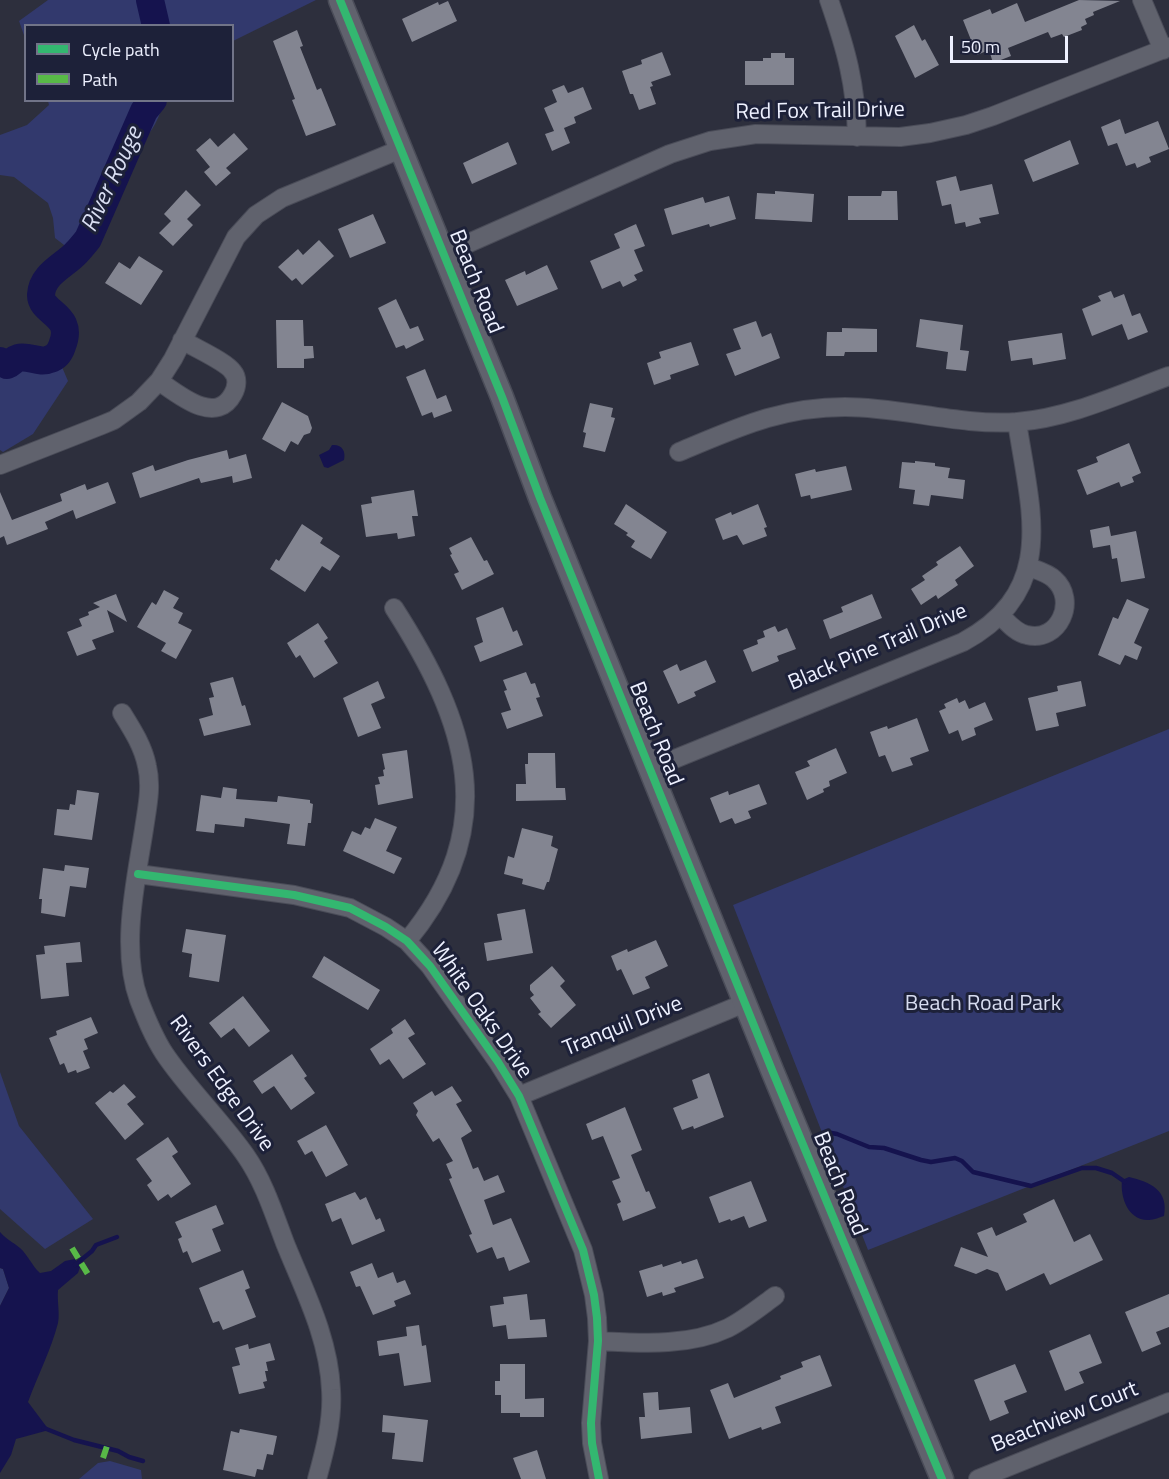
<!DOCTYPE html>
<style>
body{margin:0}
#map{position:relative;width:1169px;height:1479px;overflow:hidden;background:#2d2f3d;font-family:"Titillium Web",sans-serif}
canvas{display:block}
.legend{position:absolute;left:24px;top:24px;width:210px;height:78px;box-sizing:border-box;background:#1d2139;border:2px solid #717488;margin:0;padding:8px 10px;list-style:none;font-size:18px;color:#eef1ff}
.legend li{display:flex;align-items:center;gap:12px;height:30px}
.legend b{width:30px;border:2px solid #717488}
.scale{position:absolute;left:950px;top:36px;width:118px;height:27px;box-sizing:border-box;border:3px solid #eef1ff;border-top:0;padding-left:8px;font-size:18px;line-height:21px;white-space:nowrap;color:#eef1ff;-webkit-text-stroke:4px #1d2139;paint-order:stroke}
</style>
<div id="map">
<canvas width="1169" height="1479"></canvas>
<ul class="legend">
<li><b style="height:8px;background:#33b770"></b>Cycle path</li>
<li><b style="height:8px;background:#58b947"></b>Path</li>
</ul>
<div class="scale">50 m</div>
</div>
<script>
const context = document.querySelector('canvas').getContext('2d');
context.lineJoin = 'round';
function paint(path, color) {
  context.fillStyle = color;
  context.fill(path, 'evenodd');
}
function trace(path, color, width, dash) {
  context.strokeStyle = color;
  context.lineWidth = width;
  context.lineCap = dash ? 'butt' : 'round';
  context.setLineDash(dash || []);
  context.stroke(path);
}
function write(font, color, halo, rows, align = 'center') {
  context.font = font + ' "Titillium Web",sans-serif';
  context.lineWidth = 6;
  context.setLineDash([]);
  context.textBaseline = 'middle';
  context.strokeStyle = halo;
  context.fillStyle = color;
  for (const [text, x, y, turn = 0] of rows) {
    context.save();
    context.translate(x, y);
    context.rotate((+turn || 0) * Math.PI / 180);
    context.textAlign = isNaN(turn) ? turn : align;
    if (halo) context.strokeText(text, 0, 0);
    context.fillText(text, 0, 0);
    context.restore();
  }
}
const green = new Path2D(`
 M48,0H316L233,41L232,26H26L25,38L19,21Z
 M48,101H164C161,111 157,123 150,132C143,140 140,142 138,153L103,218L90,255L68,270V248L55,238L53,218L48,203L14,177L0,175V135L27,125L49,105Z
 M59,360L68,381L33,434L3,452L0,450V371L15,366Z
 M1169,729V1131L868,1250L733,905Z
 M0,1072L19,1126L93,1219L45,1249L0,1209Z
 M0,1268L3,1269L9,1288L0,1306Z
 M110,1461L141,1470L142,1479H79L98,1463Z`);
const water = new Path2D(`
 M332,445C342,444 346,451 344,460L328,468L324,467L319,455L329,450Z
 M1129,1177C1150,1182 1169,1190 1164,1216C1160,1217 1154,1220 1149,1220C1128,1221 1120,1197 1122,1180Z
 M0,1232C7,1240 13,1242 20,1248C28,1255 32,1266 40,1273L51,1271L65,1261L75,1259L80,1267L78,1273L58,1290C57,1301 60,1313 58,1323C51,1350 38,1375 28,1402L49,1430L16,1439L11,1455L0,1473V1306L9,1288L3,1269L0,1268Z`);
const stream = new Path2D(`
 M826,1132L837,1134L869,1147L884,1148L921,1160L931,1162L955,1158L962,1161L973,1172L1031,1186L1082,1168H1096L1112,1173L1125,1182
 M75,1265L92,1251L96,1245L117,1237
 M44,1428L74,1440L118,1451L129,1457L143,1461`);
const river = new Path2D(`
 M150,0L156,26
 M0,361L7,365C12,363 14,359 18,358C29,355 39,364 50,359C57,357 60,352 62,346C75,314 41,314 41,295C42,274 64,266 76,253C80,249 84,244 88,239L144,111L153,100`);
const building = new Path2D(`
 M1079,0L1120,1L1093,12L1094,15L1085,19L1087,24L1081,27L1082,30L1064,37L1062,34L1051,38L1048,32L1008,48L1011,56L993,63L989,50L977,55L963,20L990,9L992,14L1017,3L1025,22Z
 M448,1L457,21L412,42L402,19L438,2L439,5Z
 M914,25L922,41L925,39L939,65L915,78L895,36Z
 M297,30L303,46L300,47L317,90L321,88L336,125L306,136L292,100L295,99L273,41Z
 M662,52L671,75L651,82L653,86L650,87L656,104L639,110L633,94H630L622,71L642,64L641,60Z
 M771,53H785V58H794V85H745V61H763V58H771Z
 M564,85L568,93L583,87L592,109L574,117L576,123L564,128L570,143L552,151L545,134L554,131L544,108L557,102L552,90Z
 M1120,119L1125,134L1158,121L1169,149L1149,157L1151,162L1137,168L1135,163L1126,166L1117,143L1108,146L1101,127Z
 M234,133L248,149L226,168L231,173L216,186L204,172L210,167L196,150L210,138L218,147Z
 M1070,140L1079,164L1033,182L1024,160Z
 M508,142L517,164L472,184L463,163Z
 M956,176L960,191L992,184L999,214L979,218L981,223L966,227L965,222L955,224L951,204L942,206L936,181Z
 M186,190L201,205L187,219L193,225L173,246L159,233L171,221L164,214Z
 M775,191L814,194L812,222L755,219L757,193L775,194Z
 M882,191H897L898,220H848V196H881Z
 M729,196L736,219L710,227L709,224L672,235L664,209L703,197L705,203Z
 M373,214L386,243L350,258L338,229Z
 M636,224L645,246L634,250L643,271L634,275L637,280L623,287L620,281L602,289L590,261L620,248L614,234Z
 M319,240L334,256L302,285L296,278L292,281L278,267L298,249L303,255Z
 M139,256L163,271L141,305L105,283L119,262L130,269Z
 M547,265L558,289L517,306L505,280L525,271L526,275Z
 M1111,291L1114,298L1124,294L1132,316L1140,313L1148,332L1128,340L1122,324L1092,336L1082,309L1101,301L1098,296Z
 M396,299L410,329L418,326L424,340L406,349L404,345L396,348L378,308Z
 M920,319L963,325L960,350L969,351L966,371L946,369L948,352L916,347Z
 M276,320H303L304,346H313L314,358L304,359V368H277Z
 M756,321L762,337L771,333L780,358L735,376L726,354L741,349L733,329Z
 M842,328L877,329V352H845L844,356H826L827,332H842Z
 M1062,333L1066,359L1033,365L1032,358L1011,361L1008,341Z
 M691,342L699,365L670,375L671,379L654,385L647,363L661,358L659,352Z
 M425,369L437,399L446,395L452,411L434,418L432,412L422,416L406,377Z
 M282,402L308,416L312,428L310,433L304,435L298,445L291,441L285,452L262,439Z
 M590,403L613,408L611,417L615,418L605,452L583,447L586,433L583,432Z
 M1129,443L1141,473L1132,477L1134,482L1121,487L1119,482L1087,495L1077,470L1098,462L1096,457Z
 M227,450L229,459L246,454L252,478L233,483L232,476L201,483L199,478L140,498L132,473L153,465L155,471L188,460Z
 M915,461L935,463V466L950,468L948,478L965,480L963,499L931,495L929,506L913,504L915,490L899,488L902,462L915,463Z
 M846,466L852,490L811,499L810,495L801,497L795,474L815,469L816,472Z
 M108,482L116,503L76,519L73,510L45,522L48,529L7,545L4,536L0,538V492L12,520L62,501L60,494L85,484L87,490Z
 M414,490L418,516H412L415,536L398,539L397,533L366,537L361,505L372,503L371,497Z
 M626,504L667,532L651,559L631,547L635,541L626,535L628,533L614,524Z
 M758,504L767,527L764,528L767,536L743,545L737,535L723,540L715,519L731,512L732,515Z
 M302,524L323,538L320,543L340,556L330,571L322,566L305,592L270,569L276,559L279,561Z
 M1109,526L1111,536L1136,531L1145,578L1121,582L1117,558L1112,559L1110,545L1093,548L1090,530Z
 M471,537L484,561L487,560L494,574L462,590L454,574L459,572L450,555L452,554L449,548Z
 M960,546L974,566L955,580L958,585L938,599L936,595L921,605L911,589L925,580L922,576L938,565L936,562Z
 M164,590L179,598L173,608L183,613L178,623L192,630L176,659L161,651L166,643L137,627L152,602L156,605Z
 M116,594L127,622L107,610L114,632L92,640L96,649L77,656L67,632L82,626L79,619L89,615L88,612L100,607L93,603Z
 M872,594L882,618L830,639L823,620L843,612L841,607Z
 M1127,599L1149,609L1134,643L1142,647L1137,660L1125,655L1120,665L1098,655L1113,617L1118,619Z
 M503,607L513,632L517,630L523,645L480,662L474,646L483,642L476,618Z
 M318,623L328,638L324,641L338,663L314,678L300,655L296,658L287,643Z
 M775,626L778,632L787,628L796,649L777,656L779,661L752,672L743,650L758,644L757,640L765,637L763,631Z
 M706,660L716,682L694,692L696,696L678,704L663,671L677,664L680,671Z
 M526,672L531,684L535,683L540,697L536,698L543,716L507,729L501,713L511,710L504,691L507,690L503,680Z
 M233,677L242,706L245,705L251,725L204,736L199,719L213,715L209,698L214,697L210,683Z
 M378,681L385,698L371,704L381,728L358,737L343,698Z
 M1081,681L1086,706L1056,713L1059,726L1036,731L1028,698L1058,691L1057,686Z
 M957,698L959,703L965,700L969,709L985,702L993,720L974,728L976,735L962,741L958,730L949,734L939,711L946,708L944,704Z
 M917,718L929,751L910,758L913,765L892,772L885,755L879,757L870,732L887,726L888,729Z
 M836,748L847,773L829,781L830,786L823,789L824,792L807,800L795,772L810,766L807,761Z
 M407,750L413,798L378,805L375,785L380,784L378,777L384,776L383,770L385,769L382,754Z
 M528,753H555L556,788H565L566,800L516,801V784H526L525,764H528Z
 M759,784L767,804L748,811L751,818L735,824L732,818L720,823L710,798L728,791L729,795Z
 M223,787L237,789L236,799L277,802L278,796L310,800V803L313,804L311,823H308L305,846L287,844L290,824L245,818L244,827L215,824L214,833L196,831L201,795L221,798Z
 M77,790L99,793L92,840L54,835L57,809L69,810L70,804L75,805Z
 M375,818L397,827L386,851L402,858L394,874L343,851L352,831L361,835L365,827L370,829Z
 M522,828L553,836L551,846L558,849L549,882H547L544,890L522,884L523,879L504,874L508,856L514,858Z
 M65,865L89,868L86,888L70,886L65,917L41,913L42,899H39L43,868L64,871Z
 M525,909L533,953L487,961L484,943L502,940L497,914Z
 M186,929L226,935L219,982L189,977L192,954L182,952Z
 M656,940L668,966L645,977L650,988L633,995L621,969L617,971L611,956L627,949L628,952Z
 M80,942L82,962L66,963L69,996L41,999L36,955L45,954L44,946Z
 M324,956L380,990L368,1010L312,977Z
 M552,966L565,981L560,986L576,1005L551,1028L538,1014L541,1012L530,998L534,995L530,990V985Z
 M243,996L270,1031L249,1047L234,1028L221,1038L209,1023Z
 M91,1017L98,1033L84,1039L88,1049L83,1051L90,1068L77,1073L76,1070L68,1073L64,1063L60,1065L49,1038L57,1035L56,1031Z
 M405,1019L415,1034L408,1038L426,1064L403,1079L389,1059L380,1065L370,1049L393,1033L391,1029Z
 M292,1054L307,1076L304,1078L315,1093L291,1110L274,1086L262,1094L253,1081Z
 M709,1073L724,1117L694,1129L693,1126L682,1130L673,1108L698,1098L692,1080Z
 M124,1084L136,1097L127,1104L144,1124L125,1140L95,1103L110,1091L113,1093Z
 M452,1086L462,1101L456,1104L472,1131L461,1138L473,1169L478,1167L484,1181L498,1175L505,1192L484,1200L493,1225L511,1218L530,1262L509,1271L504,1257L497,1259L492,1247L477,1253L469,1235L472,1234L449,1179L452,1178L446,1164L453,1161L439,1138L433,1142L416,1115L418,1111L413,1103L432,1091L435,1096Z
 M625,1107L642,1150L631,1155L646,1192L649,1191L656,1208L623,1221L617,1204L621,1202L612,1181L620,1178L603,1136L592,1140L586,1124Z
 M326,1125L348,1165L326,1177L312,1151L305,1155L297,1141Z
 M168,1137L178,1152L172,1156L191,1184L171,1198L168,1194L158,1201L147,1185L152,1181L136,1159Z
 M751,1181L767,1221L749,1228L744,1216L731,1221L730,1219L719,1223L709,1197Z
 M355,1192L360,1200L366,1197L376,1220L380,1218L385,1231L352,1245L341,1218L332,1222L325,1204Z
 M1054,1199L1074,1242L1090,1234L1103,1260L1050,1285L1044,1273L1006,1291L998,1273L987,1269L976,1274L954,1266L961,1247L988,1257L977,1233L992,1227L996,1236L1027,1222L1023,1214Z
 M216,1205L224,1224L212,1229L221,1251L192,1263L187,1251L183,1253L178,1239L182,1237L175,1222Z
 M697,1259L704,1278L674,1288L676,1292L663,1296L662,1292L647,1297L639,1271L662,1264L663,1267L681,1261L682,1264Z
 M372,1263L378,1278L393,1272L397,1283L405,1280L411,1294L394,1301L396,1306L373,1315L360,1286L356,1287L350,1272Z
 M243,1270L250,1288L245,1290L256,1317L223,1330L219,1321L213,1323L199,1288Z
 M527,1294L530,1320L545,1319L547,1337L508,1339L506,1325L493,1327L490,1306L504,1304L503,1297Z
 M1169,1294V1327L1156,1332L1161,1344L1142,1352L1125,1312Z
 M419,1325L422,1346L426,1345L431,1382L404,1386L399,1353L379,1356L377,1341L407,1336L406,1327Z
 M1090,1334L1102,1363L1079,1372L1084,1383L1065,1391L1049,1351Z
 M270,1343L275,1360L266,1362L268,1371H265L267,1381L263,1382L265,1388L239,1394L232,1367L240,1365L235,1348L248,1344L249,1349Z
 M820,1355L832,1386L775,1407L781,1423L762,1430L761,1427L729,1439L710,1390L728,1383L734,1398L781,1379L780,1376L803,1367L801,1362Z
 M500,1364H525V1399L544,1398V1417H520V1413H501V1395H495V1381H500Z
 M1015,1364L1027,1392L1004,1401L1009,1413L990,1421L974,1380Z
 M658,1392L659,1410L690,1407L692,1433L641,1439L639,1417H645L643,1393Z
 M383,1415L428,1420L423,1462L392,1459L395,1433L382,1432Z
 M240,1429L277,1436L273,1455L267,1454L263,1470L257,1469L255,1477L223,1470L231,1431L239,1433Z
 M537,1450L546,1479H521L513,1458Z`);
const minor = new Path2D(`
 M829,0C846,49 856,84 857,137
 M1142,0L1163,50
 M444,254L670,154L710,141L756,134L900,137L930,133L966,125L993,116L1169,47
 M159,381C179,395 216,426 233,394C237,387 238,378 233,372C227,362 193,347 182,340
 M679,452C737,428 780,407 845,407C902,407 959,426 1017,422C1069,418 1120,394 1169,376
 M0,465L102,425L114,420L139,402L159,381L173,359L236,237L256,215L282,198L401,149
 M394,608C467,722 503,826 407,941
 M1001,616C1008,623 1016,633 1027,635C1059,643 1078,600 1054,579C1048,573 1037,570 1029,567
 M122,713C132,729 143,746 147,766C152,787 147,808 144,829C136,881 120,948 139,1000C146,1018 153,1036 164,1053C188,1089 221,1120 246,1156C264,1182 274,1214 285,1243C304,1290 329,1338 331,1390C333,1420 325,1450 317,1479
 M650,769L963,642C1059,590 1030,510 1017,422
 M138,874L294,895L350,908L386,927L407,941L430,966L498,1062L519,1096L583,1250L594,1295L597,1318L598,1341L591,1423L592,1443L599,1479
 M519,1096L745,1003
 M598,1341C640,1343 688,1347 728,1328C744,1320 760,1307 775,1296
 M978,1479L1169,1402`);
const tertiary = new Path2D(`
 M340,0L502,397L540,498L772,1070L942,1479`);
const quiet = new Path2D(`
 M72,1248L89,1276
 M103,1458L108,1443`);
const cycleway = new Path2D(`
 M340,0L502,397L540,498L772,1070L942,1479
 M138,874L294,895L350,908L386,927L407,941L430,966L498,1062L519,1096L583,1250L594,1295L597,1318L598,1341L591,1423L592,1443L599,1479`);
const streetNames = [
 ["Red Fox Trail Drive",820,112,-1],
 ["Beach Road",475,282,68],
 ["Black Pine Trail Drive",878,648,-23],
 ["Beach Road",655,734,68],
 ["White Oaks Drive",481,1011,55],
 ["Tranquil Drive",623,1027,-22],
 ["Rivers Edge Drive",221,1084,54],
 ["Beach Road",839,1184,68],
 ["Beachview Court",1065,1418,-22]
];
const parkNames = [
 ["Beach Road Park",983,1005]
];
const waterNames = [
 ["River Rouge",113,180,-65]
];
paint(green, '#32396d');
paint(water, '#15134e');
trace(stream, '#15134e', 4.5);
trace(river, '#15134e', 28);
paint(building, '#838591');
trace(minor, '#4a4c58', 20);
trace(tertiary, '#4a4c58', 25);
trace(minor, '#60626d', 18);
trace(tertiary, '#60626d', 22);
trace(quiet, '#58b947', 6, [12, 6]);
trace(cycleway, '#33b770', 8);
write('22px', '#eef1ff', '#1d2139', streetNames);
write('22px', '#d7dcf0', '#1d2139', parkNames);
write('italic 24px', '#d9def2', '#1d2139', waterNames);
</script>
